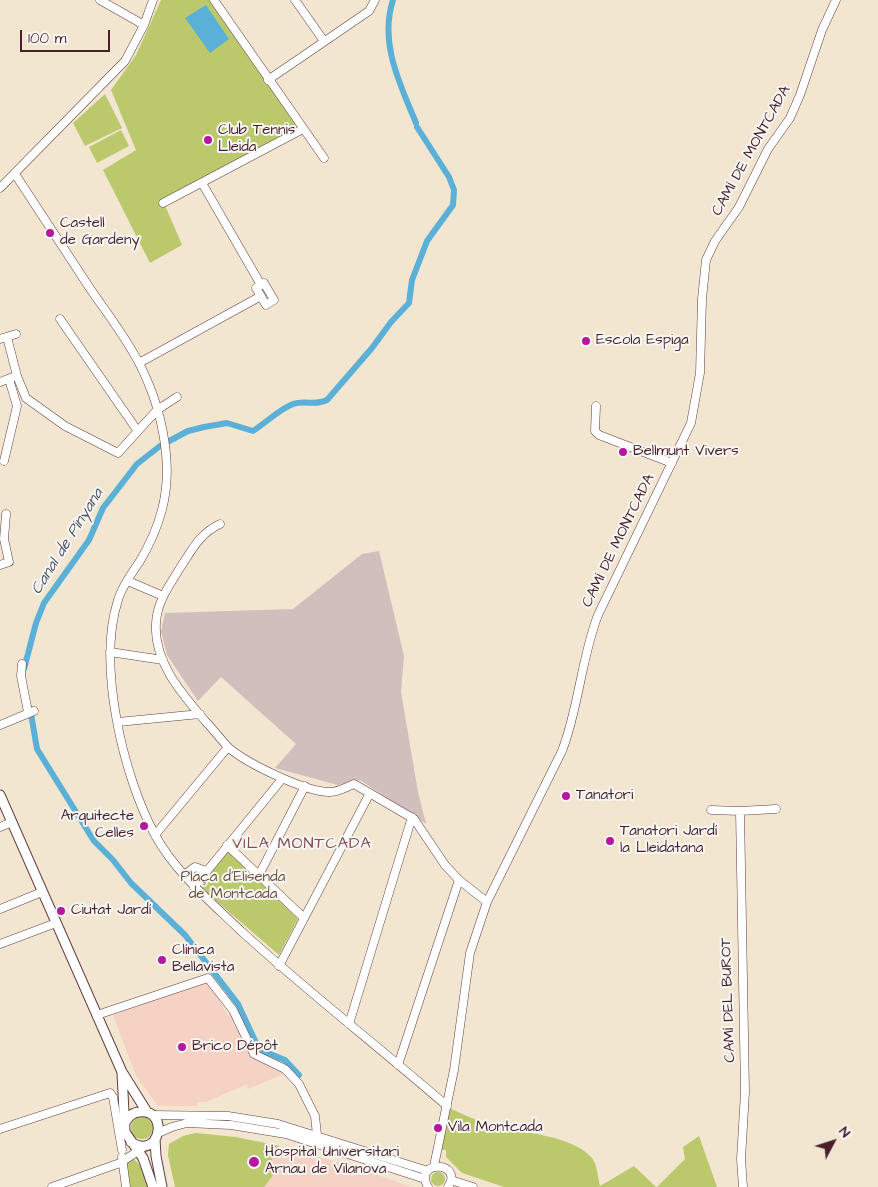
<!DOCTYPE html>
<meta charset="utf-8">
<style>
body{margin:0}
#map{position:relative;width:878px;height:1187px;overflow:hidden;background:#f2e6d0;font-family:"Architects Daughter",sans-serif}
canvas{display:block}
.north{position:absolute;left:808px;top:1117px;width:50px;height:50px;-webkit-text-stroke:4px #f6f6f2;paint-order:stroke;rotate:50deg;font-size:14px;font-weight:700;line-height:20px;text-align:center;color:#4a1f2b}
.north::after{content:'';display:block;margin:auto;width:18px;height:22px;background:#4a1f2b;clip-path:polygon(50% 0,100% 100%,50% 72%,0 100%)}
.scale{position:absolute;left:20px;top:30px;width:90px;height:22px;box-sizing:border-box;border:2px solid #4a1f2b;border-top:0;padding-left:6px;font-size:15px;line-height:18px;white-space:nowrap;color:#4a1f2b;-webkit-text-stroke:4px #f6f6f2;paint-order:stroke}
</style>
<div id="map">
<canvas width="878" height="1187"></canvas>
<div class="north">N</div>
<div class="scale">100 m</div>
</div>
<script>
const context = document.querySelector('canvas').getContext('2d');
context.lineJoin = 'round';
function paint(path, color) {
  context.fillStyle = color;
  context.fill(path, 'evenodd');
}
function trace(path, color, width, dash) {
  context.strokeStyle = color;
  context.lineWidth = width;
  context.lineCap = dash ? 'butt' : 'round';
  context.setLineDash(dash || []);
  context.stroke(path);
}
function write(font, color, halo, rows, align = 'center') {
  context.font = font + ' "Architects Daughter",sans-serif';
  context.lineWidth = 4;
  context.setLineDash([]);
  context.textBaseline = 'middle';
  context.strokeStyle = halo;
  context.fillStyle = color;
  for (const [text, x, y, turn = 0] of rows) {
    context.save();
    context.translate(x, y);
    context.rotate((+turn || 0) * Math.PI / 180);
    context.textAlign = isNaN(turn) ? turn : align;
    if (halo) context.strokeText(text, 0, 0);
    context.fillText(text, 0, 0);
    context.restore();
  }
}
const built = new Path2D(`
 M204,982L211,984L228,1016L232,1015L251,1056L265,1064L276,1066L286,1073L248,1089L247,1084L206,1102H197V1106H158L136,1076L113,1015Z
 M196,1133L264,1142L356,1167L411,1187H175L168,1155L169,1144L183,1136Z`);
const industrial = new Path2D(`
 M379,551L404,656L401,692L418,792L426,824L360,780L338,785L275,768L296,744L221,677L198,701L167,655L161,632L165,613L293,609L362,554Z`);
const green = new Path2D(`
 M161,0H210L303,129L164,203L182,245L150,263L103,170L136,150L111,90L136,55Z
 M105,94L122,128L85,146L73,123Z
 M121,130L129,146L97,163L89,147Z
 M228,851L298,919L279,955L199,886Z
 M449,1108C461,1113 473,1119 485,1123C514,1133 569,1133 591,1157C597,1163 598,1178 600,1186L634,1166L656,1187H504L462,1173L446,1157V1150H441Z
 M131 1128a11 11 0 1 1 22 0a11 11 0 1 1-22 0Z
 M196,1133L236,1137L279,1146L269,1165L277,1170L264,1187H175L168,1155L169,1144L183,1136Z
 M699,1136L717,1187H657L685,1159L683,1147Z
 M133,1158L139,1164L149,1187H127L124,1165Z
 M431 1179a7 7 0 1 1 14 0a7 7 0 1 1-14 0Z`);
const water = new Path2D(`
 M206,5L229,39L210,53L185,18Z`);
const canal = new Path2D(`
 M393,0C379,43 400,84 416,123
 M24,669L36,623L44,603L89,540L103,508L137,464L160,446L188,431L204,427L227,423L253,431C267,422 278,410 293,404C304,400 316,406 327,400L372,348L391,322L409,303L412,280L427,241L453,205L454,190L449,177L417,127
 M30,708L37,749L94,841L113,860L131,883L185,935L238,1004L257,1045L263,1051L285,1060L299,1075`);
const minor = new Path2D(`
 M100,0L144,25
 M214,0L324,158
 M295,0L324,41
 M268,80L369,11L375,0
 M15,174C40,212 65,250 89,287C106,312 125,336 139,363C153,390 163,423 166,454C170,494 160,527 140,561C132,573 122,586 118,600C97,665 123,776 155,835C176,873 210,901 241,931C308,992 379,1047 447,1106
 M202,183L261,285
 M0,188L125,61L144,25L153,0
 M163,203L303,129
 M264,283L274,300L266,305L256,288Z
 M60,319L137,430
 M7,337L17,376L26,398L65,426L118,453L157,410L177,397
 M0,339L16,334
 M139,363L261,296
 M0,382L13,377
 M596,406L595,431L599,435L672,463
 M4,461L17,406L9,379
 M220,524C199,534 192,550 180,568C169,586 157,602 156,623C153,662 183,695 206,722C214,730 221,740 229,748C248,764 304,791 328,792C337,793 346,787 354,784L414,819L445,865L459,880L487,902
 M0,565L9,562L4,539L6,514
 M128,581L163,596
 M110,652L163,660
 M22,664L21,676L28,712
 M118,722L200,714
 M0,725L34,711
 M711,810L740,811L776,809
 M740,811L745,1092L741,1159L743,1187
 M0,827L12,822
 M155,835L228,747
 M227,845L304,918
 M184,875L195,867L206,871
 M259,875L305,786
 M194,887L282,779
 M0,909L42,892
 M0,944L56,923
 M279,966L370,793
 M97,1015L208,978L233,1010L254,1054L285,1069L299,1084L315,1116L317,1135
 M349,1024L412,817
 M398,1065L459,880
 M152,1115L228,1116L278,1124L428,1171
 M0,1129L110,1093L113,1097L122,1150
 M158,1133L172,1127L187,1123L231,1125L286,1134L425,1179
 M122,1157L126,1187
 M434,1166L454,1070L470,953L487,902L562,751C579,707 581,659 598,615L691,423L700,373L702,299L706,260L715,241L739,207L768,149L790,118L800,95L822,30L836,0
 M451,1180L473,1187
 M52,1187L120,1163L141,1149
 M428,1187C412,1159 465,1161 448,1187`);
const major = new Path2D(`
 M0,795L122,1072L147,1112
 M122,1073L125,1132L143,1158L153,1187
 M125,1123C128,1117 133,1112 140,1112C170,1109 160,1161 131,1142
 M155,1139L156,1156L162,1187`);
const markers = [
 [208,140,5,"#b5179e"],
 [50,233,5,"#b5179e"],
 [586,341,5,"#b5179e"],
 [623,452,5,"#b5179e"],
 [566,796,5,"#b5179e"],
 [144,826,5,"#b5179e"],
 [610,841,5,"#b5179e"],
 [61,911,5,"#b5179e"],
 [162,960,5,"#b5179e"],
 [182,1047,5,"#b5179e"],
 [438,1128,5,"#b5179e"],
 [254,1162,6,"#b5179e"]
];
const poiNames = [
 ["Club Tennis",218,131],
 ["Lleida",218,148],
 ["Castell",60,224],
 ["de Gardeny",60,241],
 ["Escola Espiga",596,341],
 ["Bellmunt Vivers",633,452],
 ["Tanatori",576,796],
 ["Arquitecte",134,817,"right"],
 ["Celles",134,834,"right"],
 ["Tanatori Jardí",620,832],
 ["la Lleidatana",620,849],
 ["Ciutat Jardí",71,911],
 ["Clínica",172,951],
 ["Bellavista",172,968],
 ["Brico Dépôt",192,1047],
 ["Vila Montcada",448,1128],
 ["Hospital Universitari",265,1153],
 ["Arnau de Vilanova",265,1170]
];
const streetNames = [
 ["CAMÍ DE MONTCADA",752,151,-61],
 ["CAMÍ DE MONTCADA",619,541,-64],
 ["CAMÍ DEL BUROT",729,1000,-92]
];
const parkNames = [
 ["Plaça d'Elisenda",233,878],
 ["de Montcada",233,895]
];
const waterNames = [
 ["Canal de Pinyana",68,542,-58]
];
const neighbourhoodNames = [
 ["VILA MONTCADA",302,845]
];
paint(built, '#f6d2c4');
paint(industrial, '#d1bfbe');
paint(green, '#bbc96c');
paint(water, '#5bb0d7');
trace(canal, '#5bb0d7', 6);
trace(minor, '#633d44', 9);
trace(major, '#633d44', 11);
trace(minor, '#fff', 8);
trace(major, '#fff', 9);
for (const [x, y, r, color] of markers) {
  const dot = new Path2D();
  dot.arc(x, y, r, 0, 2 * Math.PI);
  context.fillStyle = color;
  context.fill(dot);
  trace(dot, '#f6f6f2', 2);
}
write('15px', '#4a1f2b', '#f6f6f2', poiNames, 'left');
write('15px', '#4a1f2b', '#f6f6f2', streetNames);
write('15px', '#6c523e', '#f6f6f2', parkNames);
write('italic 16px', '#505267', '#f6f6f2', waterNames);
context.letterSpacing = '1px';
write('16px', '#805056', '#f6f6f2', neighbourhoodNames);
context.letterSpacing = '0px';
</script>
